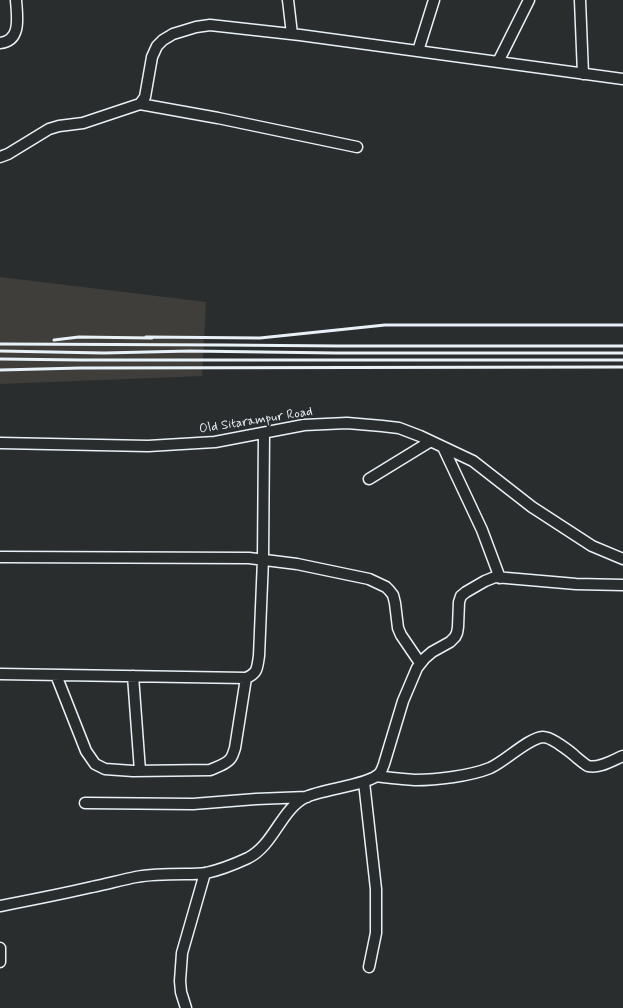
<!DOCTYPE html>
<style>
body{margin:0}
canvas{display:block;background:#2a2d2e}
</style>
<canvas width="623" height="1008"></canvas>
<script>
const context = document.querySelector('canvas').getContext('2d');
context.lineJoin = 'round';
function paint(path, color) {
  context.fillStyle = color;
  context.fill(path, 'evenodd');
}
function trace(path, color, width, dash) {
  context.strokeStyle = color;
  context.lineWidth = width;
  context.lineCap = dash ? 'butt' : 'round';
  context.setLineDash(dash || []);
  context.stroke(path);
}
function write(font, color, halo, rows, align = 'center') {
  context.font = font + ' Mynerve,sans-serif';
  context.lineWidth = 4;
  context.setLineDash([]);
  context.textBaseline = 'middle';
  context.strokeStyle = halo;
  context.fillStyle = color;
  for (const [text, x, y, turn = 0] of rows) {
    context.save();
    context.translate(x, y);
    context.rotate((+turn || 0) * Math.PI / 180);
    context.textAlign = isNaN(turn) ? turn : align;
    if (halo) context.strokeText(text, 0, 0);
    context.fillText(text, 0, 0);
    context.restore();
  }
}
const built = new Path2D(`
 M0,277L206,302L202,376L0,384Z`);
const minor = new Path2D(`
 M288,0L292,34
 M580,0L583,74
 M0,43C22,41 17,16 16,0
 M418,51L434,0
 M498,62L529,0
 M140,104L218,118L357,147
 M0,157L8,154L49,129L59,126L83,123L140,104L145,97L152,57L157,46L163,40L173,34L196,27L210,25L300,35L623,79
 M0,443L148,446L215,442L304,425L347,423L382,426L399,428L420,436L473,461L532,507L592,546L623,559
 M443,447L482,530L500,578
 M369,479L431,441
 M0,557L249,558L297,564L369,579L386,587L389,590L393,595L395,603L398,628L401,635L420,663
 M0,674L246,678C258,673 257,668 259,656L263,559L264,433
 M56,675L86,751L95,764L105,769L133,771L210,770C217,767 227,764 231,758C233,755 234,751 235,748L246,678
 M133,676L140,771
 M376,776C389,778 402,779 415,780C437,780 470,776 490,768C506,761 528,738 543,737C549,737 554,741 559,744C565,748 571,752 576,757C580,760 584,764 588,766C599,769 613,760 623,756
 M364,782L376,889V933L369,967
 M85,803L193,804L256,799L307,797
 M0,906C31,900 62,894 92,887C107,884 121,880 136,877C152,874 169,874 185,874C191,874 199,874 206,873C220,870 235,864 248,858C274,845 281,809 306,797C323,789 370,785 380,773C382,770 383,767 384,764L403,701L417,668L425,658L432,652L450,642L455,637L457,633L458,627L459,602L461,596L466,592L485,581L495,577L576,584L623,585
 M0,948V962
 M186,1008L181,992L180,981L182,953L205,873`);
const rail = new Path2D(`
 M146,337L260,338L385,325H623
 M54,340L79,337L152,338
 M0,344L224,345L337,346H623
 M0,351L104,353L190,351L336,353H623
 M0,359L81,360H623
 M0,370L80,368L623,367`);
const streetNames = [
 ["Old Sitarampur Road",256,421,-9]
];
paint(built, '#3f3e3a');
trace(minor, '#e8f1f8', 13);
trace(minor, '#2a2d2e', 10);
trace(rail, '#e8f1f8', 3);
write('13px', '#e8f1f8', '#2a2d2e', streetNames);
</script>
